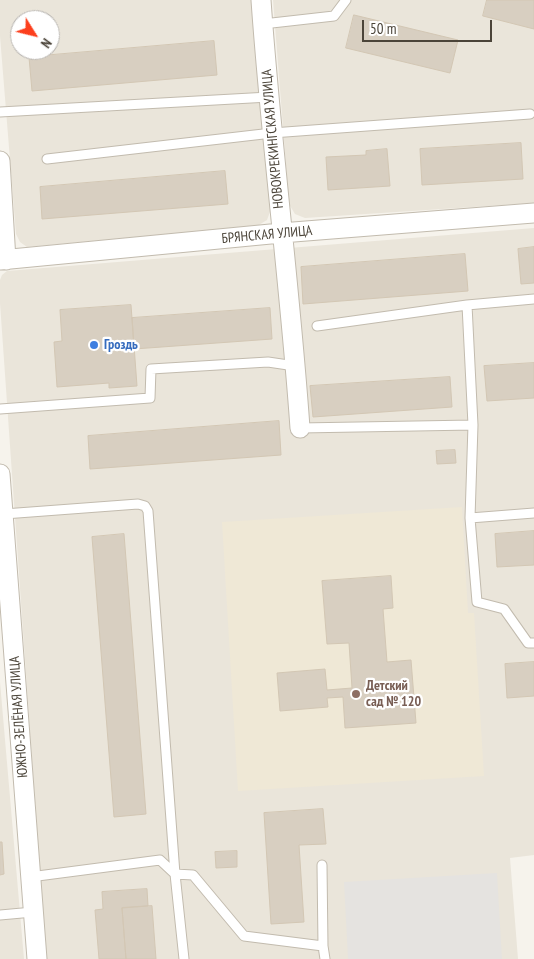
<!DOCTYPE html>
<meta charset="utf-8">
<style>
body{margin:0}
#map{position:relative;width:534px;height:959px;overflow:hidden;background:#f6f3ec;font-family:"PT Sans Narrow",sans-serif}
canvas{display:block}
.north{position:absolute;left:10px;top:10px;width:50px;height:50px;box-sizing:border-box;background:#fff;border:1px solid #b7b4b0;border-radius:50%;rotate:126deg;font-size:14px;font-weight:700;line-height:20px;text-align:center;color:#4b4439}
.north::after{content:'';display:block;margin:auto;width:18px;height:22px;background:#fc3f1d;clip-path:polygon(50% 0,100% 100%,50% 72%,0 100%)}
.scale{position:absolute;left:362px;top:20px;width:130px;height:22px;box-sizing:border-box;border:2px solid #4b4439;border-top:0;padding-left:6px;font-size:15px;line-height:18px;white-space:nowrap;color:#4b4439;-webkit-text-stroke:4px #fff;paint-order:stroke}
</style>
<div id="map">
<canvas width="534" height="959"></canvas>
<div class="north">N</div>
<div class="scale">50 m</div>
</div>
<script>
const context = document.querySelector('canvas').getContext('2d');
context.lineJoin = 'round';
function paint(path, color) {
  context.fillStyle = color;
  context.fill(path, 'evenodd');
}
function trace(path, color, width, dash) {
  context.strokeStyle = color;
  context.lineWidth = width;
  context.lineCap = dash ? 'butt' : 'round';
  context.setLineDash(dash || []);
  context.stroke(path);
}
function write(font, color, halo, rows, align = 'center') {
  context.font = font + ' "PT Sans Narrow",sans-serif';
  context.lineWidth = 4.5;
  context.setLineDash([]);
  context.textBaseline = 'middle';
  context.strokeStyle = halo;
  context.fillStyle = color;
  for (const [text, x, y, turn = 0] of rows) {
    context.save();
    context.translate(x, y);
    context.rotate((+turn || 0) * Math.PI / 180);
    context.textAlign = isNaN(turn) ? turn : align;
    if (halo) context.strokeText(text, 0, 0);
    context.fillText(text, 0, 0);
    context.restore();
  }
}
const residential = new Path2D(`
 M0,0H255L271,209L267,220L257,226L27,247L20,242L16,234L0,36ZM20,20H50V50H20Z
 M273,0H534V203L305,218L295,214L289,204Z
 M534,228V855L510,858L518,959H46L0,303V280L2,275L7,271Z
 M0,682L24,959H0Z`);
const education = new Path2D(`
 M462,507L468,613H474L484,776L238,791L222,522Z`);
const parking = new Path2D(`
 M497,873L502,959H348L344,882Z`);
const building = new Path2D(`
 M487,0H534V29L483,16Z
 M354,15L458,40L450,73L346,48Z
 M214,41L217,75L32,91L29,57Z
 M521,143L523,179L422,185L420,149Z
 M387,149L390,186L328,190L326,157L366,155V151Z
 M225,171L228,204L42,219L40,187Z
 M534,247V283L521,284L518,249Z
 M465,254L468,291L303,304L301,267Z
 M131,305L137,386L109,388V383L57,387L54,342L62,341L60,310Z
 M270,308L272,339L134,349L132,318Z
 M534,363V398L487,401L484,366Z
 M450,377L452,407L313,417L310,386Z
 M279,421L281,455L90,469L88,436Z
 M455,450L456,463L437,464L436,451Z
 M534,531V565L497,567L495,534Z
 M124,534L146,814L114,817L92,537Z
 M391,576L393,608L383,609L387,662L411,660L416,723L345,728L343,697L327,698L328,707L280,711L277,673L325,669L327,690L352,688L349,643L327,644L322,581Z
 M534,662V696L507,698L505,664Z
 M323,809L326,844L299,845L304,922L271,924L264,813Z
 M0,842H2L4,874L0,875Z
 M237,851V867L216,868L215,852Z
 M147,889L148,906L122,908L126,959H99L95,910L103,909L102,892Z
 M152,906L156,959H126L122,908Z`);
const service = new Path2D(`
 M263,24L334,16L346,0
 M0,112L269,97
 M47,159L272,133L530,114
 M467,305L473,425
 M317,326L467,305L534,299
 M0,409L150,398L151,369L268,362L295,366
 M300,428L473,425L470,518L534,513
 M4,514L138,504L145,506L148,511L175,874L184,959
 M470,518L477,602L504,609L528,643H534
 M322,865L323,946L325,959
 M30,877L160,860L175,874L193,875L244,936L323,946
 M0,915L33,912`);
const minor = new Path2D(`
 M261,0C271,143 290,285 300,428
 M0,161L6,260
 M0,260L281,233L534,213
 M0,474L37,959`);
const markers = [
 [94,345,5,"#3f7fe0"],
 [356,694,5,"#8d6e63"]
];
const streetNames = [
 ["НОВОКРЕКИНГСКАЯ УЛИЦА",273,139,-95],
 ["БРЯНСКАЯ УЛИЦА",267,235,-5],
 ["ЮЖНО-ЗЕЛЁНАЯ УЛИЦА",19,717,-94]
];
const shopNames = [
 ["Гроздь",104,345]
];
const educationNames = [
 ["Детский",366,686],
 ["сад № 120",366,702]
];
paint(residential, '#eae5da');
paint(education, '#efe8d6');
paint(parking, '#e5e3e0');
paint(building, '#d8cfc1');
trace(building, '#d3c7b4', 1);
trace(service, '#c2bbae', 11);
trace(minor, '#c2bbae', 21);
trace(service, '#fff', 9);
trace(minor, '#fff', 19);
for (const [x, y, r, color] of markers) {
  const dot = new Path2D();
  dot.arc(x, y, r, 0, 2 * Math.PI);
  context.fillStyle = color;
  context.fill(dot);
  trace(dot, '#fff', 2);
}
write('14px', '#4b4439', '#fff', streetNames);
write('bold 14px', '#366cbe', '#fff', shopNames, 'left');
write('bold 14px', '#785e54', '#fff', educationNames, 'left');
</script>
